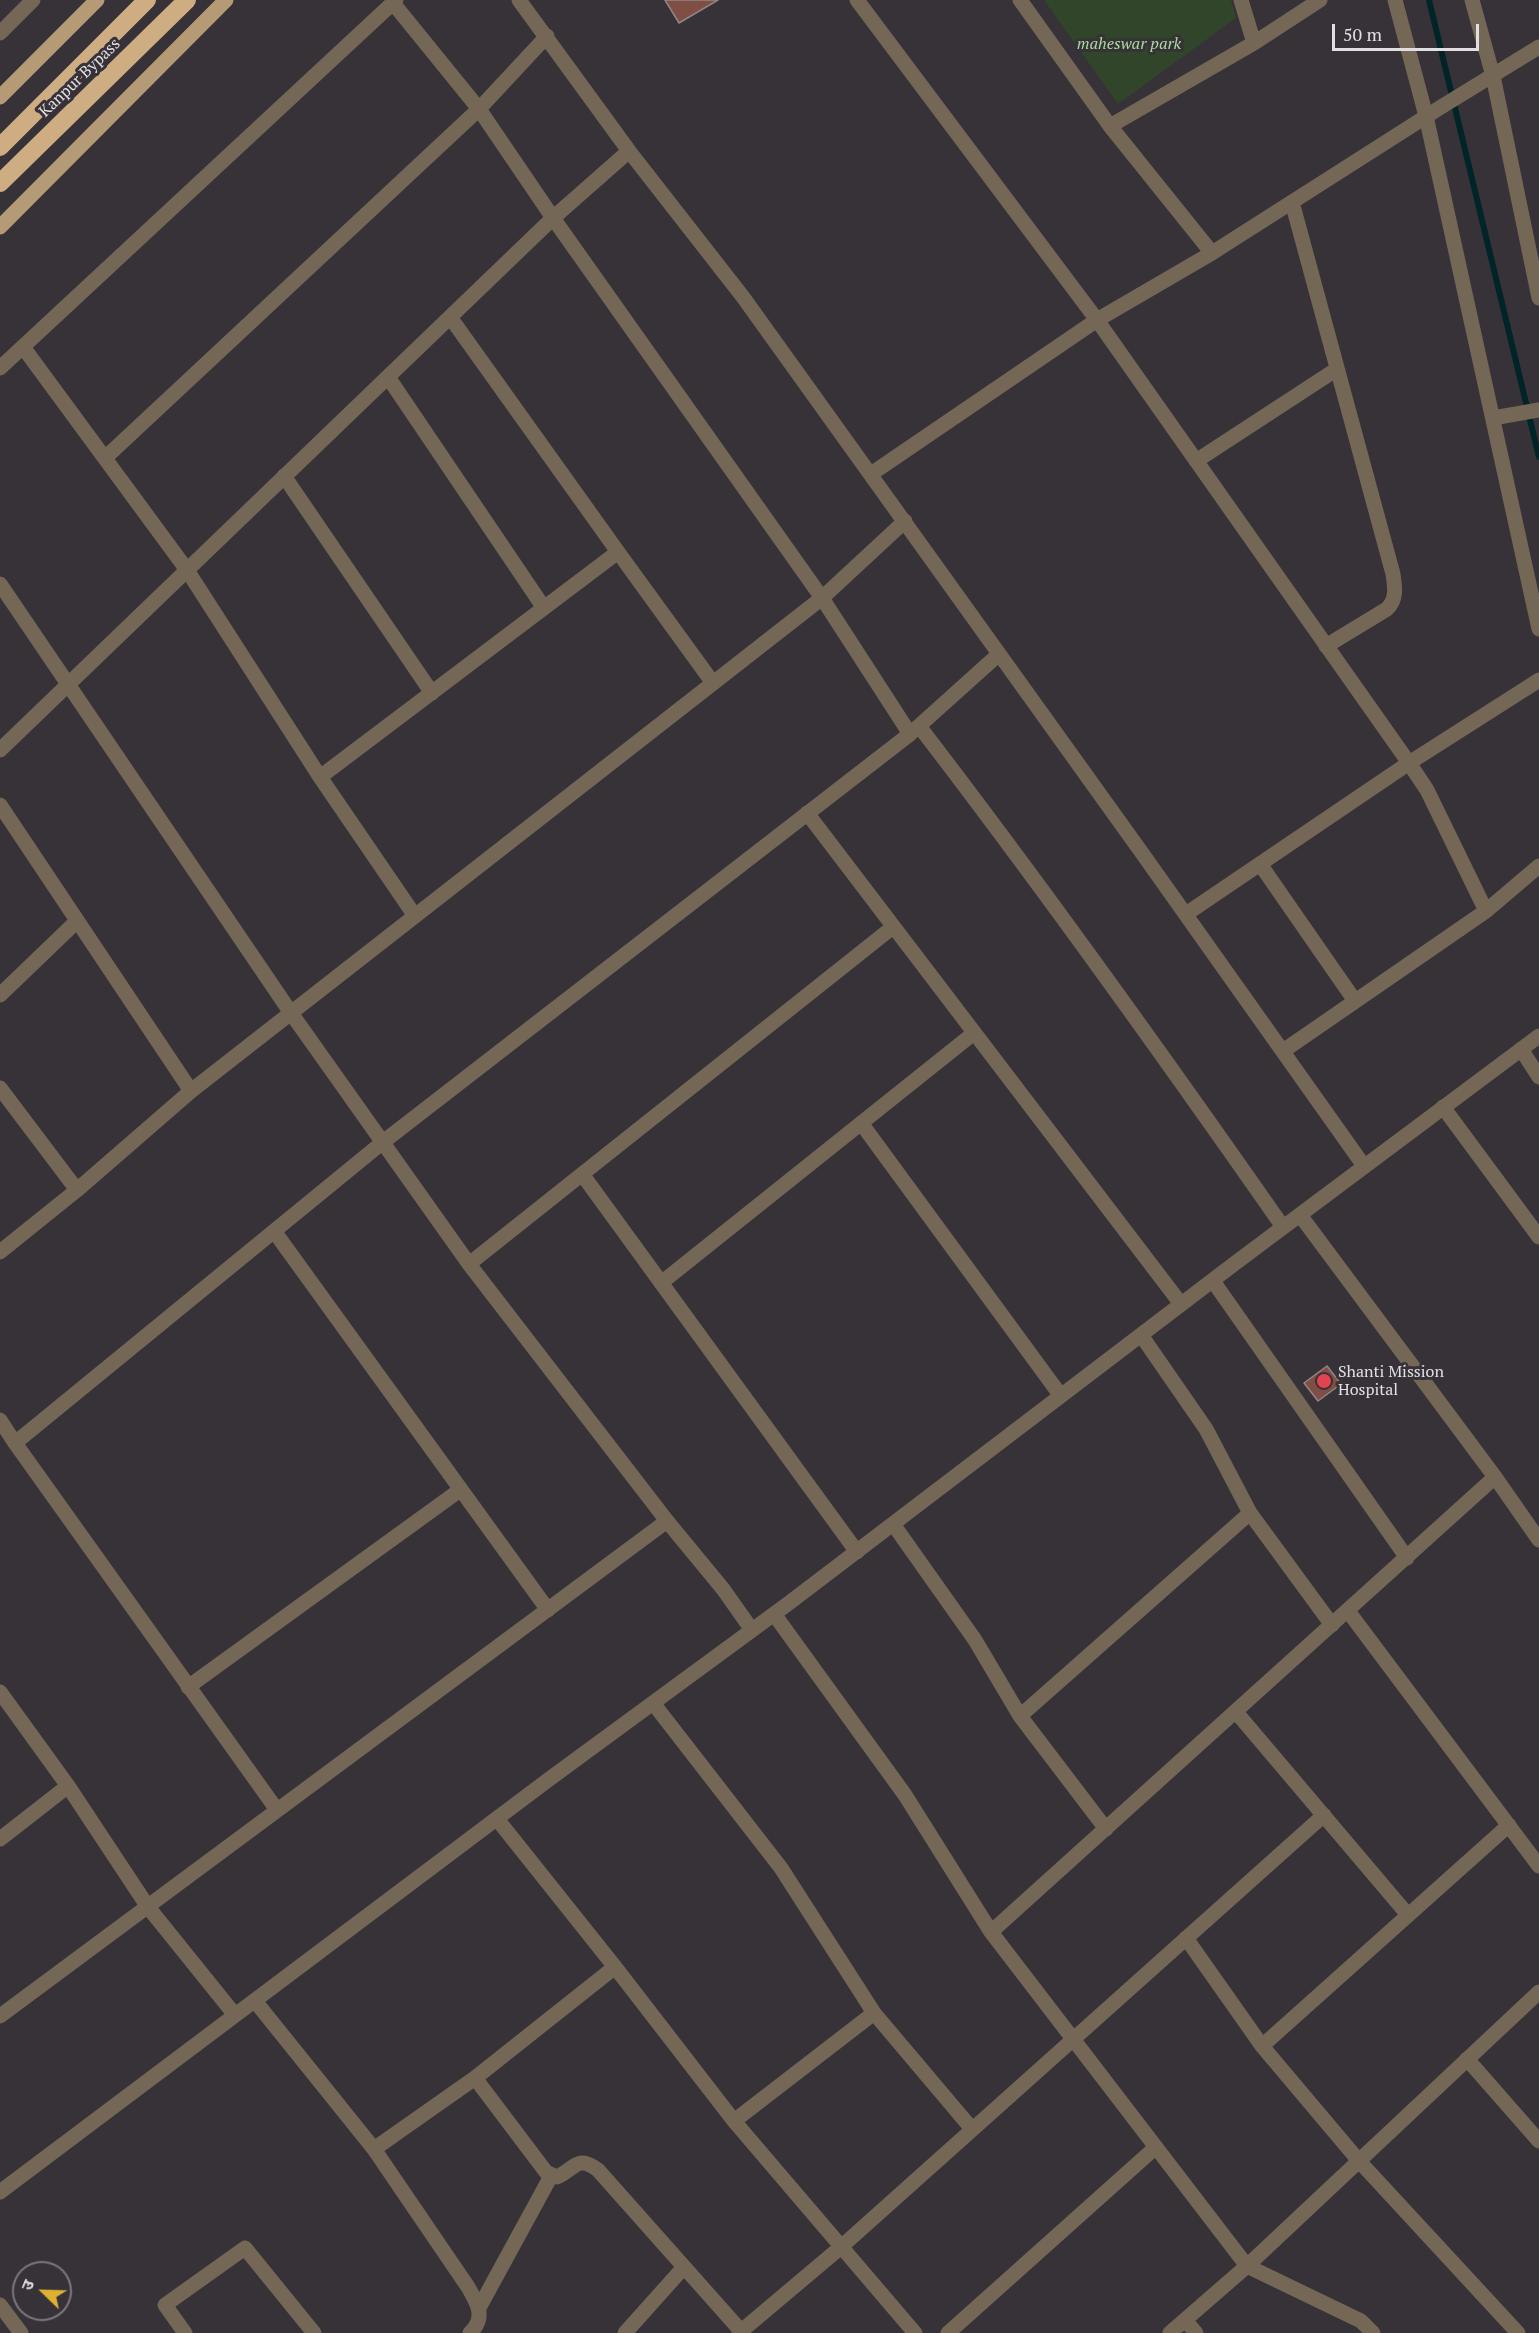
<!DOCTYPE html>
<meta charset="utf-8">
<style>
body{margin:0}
#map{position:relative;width:1539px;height:2333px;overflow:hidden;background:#373238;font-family:"PT Serif","Noto Sans Devanagari",serif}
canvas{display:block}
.north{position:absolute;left:12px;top:2261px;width:60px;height:60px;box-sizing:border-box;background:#373238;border:2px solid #7b777c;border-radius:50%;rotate:293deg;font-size:16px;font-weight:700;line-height:24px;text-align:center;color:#e2dfe2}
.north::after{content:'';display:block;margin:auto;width:21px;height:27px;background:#deb133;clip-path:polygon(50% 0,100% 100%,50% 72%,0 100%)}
.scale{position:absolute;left:1332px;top:24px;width:147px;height:27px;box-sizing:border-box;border:3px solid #e2dfe2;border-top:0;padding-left:8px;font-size:18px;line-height:21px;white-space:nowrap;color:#e2dfe2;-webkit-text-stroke:4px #373238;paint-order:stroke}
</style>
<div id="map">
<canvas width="1539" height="2333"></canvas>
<div class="north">उ</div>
<div class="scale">50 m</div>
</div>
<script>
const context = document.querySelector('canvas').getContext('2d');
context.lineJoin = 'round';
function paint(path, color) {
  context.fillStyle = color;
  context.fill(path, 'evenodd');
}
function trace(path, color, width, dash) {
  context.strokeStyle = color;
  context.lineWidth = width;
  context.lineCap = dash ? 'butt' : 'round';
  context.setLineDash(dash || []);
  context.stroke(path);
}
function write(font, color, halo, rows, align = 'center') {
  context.font = font + ' "PT Serif",serif';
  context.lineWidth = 6;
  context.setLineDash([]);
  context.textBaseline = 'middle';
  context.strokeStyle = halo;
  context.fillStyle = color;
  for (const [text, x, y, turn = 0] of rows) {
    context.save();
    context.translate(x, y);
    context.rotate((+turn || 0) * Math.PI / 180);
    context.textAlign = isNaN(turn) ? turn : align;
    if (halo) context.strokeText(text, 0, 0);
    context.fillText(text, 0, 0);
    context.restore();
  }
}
const green = new Path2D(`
 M1044,0H1231L1236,18L1118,104Z`);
const stream = new Path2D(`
 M1429,0L1539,457`);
const building = new Path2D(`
 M665,0H718L679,23Z
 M1327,1366L1341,1384L1318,1401L1304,1383Z`);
const minor = new Path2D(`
 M519,0L629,151L743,297L1142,853L1364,1166
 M857,0L1097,320L1409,763L1539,680
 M1020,0L1110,126L1212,253
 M1395,0L1426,116L1539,629
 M1472,0L1493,76L1539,298
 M393,3L479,109L553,218L822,598L910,734
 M0,33L33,0
 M1254,43L1320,0
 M1110,126L1254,43L1241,0
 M1292,202L1393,574C1395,588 1397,599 1387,609L1326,646
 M450,317L618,552L713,683
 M23,347L187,570L320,777L415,916
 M0,368L396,0
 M388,377L544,608
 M1493,418L1539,410
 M105,458L479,109L547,36
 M1196,461L1337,369
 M871,474L1097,320L1212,253L1441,107L1539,47
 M284,476L432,693
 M0,584L291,1013L469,1264L667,1521L723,1589L752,1630
 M919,726C1045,890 1165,1058 1283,1227
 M0,750L553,218L629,151
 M320,777L618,552
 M0,805L191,1091
 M807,813L1181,1304
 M1260,864L1355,1001
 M1486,911L1539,866
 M1186,914L1409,763L1427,790L1486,911L1283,1051
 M0,995L77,921
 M1521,1049L1539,1077
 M0,1088L77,1190
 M1443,1107L1539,1237
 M861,1123L1061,1396
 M582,1174L857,1552
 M1300,1215L1495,1477L1539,1540
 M274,1231L548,1610
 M0,1252L77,1190L191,1091L822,598L905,521
 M469,1264L893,927
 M1213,1281L1407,1558
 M661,1283L974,1033
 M1141,1335L1206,1429L1250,1513L1332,1625
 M0,1420L15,1443
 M893,1524L975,1640L1020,1716L1106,1829
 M1348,1611L1539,1866
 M774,1614L905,1795L991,1932L1247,2266L1361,2321L1373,2333
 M188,1687L460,1490
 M0,1692L68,1786L148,1907L235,2015
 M653,1703L781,1868L874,2013L972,2129
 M1236,1712L1408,1915
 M1020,1716L1250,1513
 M277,1810L15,1443L383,1142L910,734L999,654
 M497,1819L615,1967L734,2121L915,2333
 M0,1839L68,1786
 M991,1932L1495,1477
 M1186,1938L1262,2046L1359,2161L1518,2333
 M255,2001L374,2149L468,2287C478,2304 486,2318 470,2333
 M0,2016L667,1521
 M1262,2046L1509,1825
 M1467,2059L1539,2141
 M475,2078L546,2172L557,2177C575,2169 577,2154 598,2170L741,2331
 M734,2121L874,2013
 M374,2149L475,2078L615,1967
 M0,2192L548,1780L789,1603L1234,1264L1539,1036
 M0,2305L21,2333
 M479,2308L551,2176
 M1185,2320L1196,2333
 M185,2333L165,2305L245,2248L314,2333
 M625,2333L684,2267
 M739,2333L841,2247L1324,1815
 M948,2333L1156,2147
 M1170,2333L1247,2266L1539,1992`);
const major = new Path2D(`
 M0,97L97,0
 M0,227L226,0`);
const highway = new Path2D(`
 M0,147L147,0
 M0,183L187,0`);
const markers = [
 [1324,1381,8,"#e0444e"]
];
const parkNames = [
 ["maheswar park",1129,44]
];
const streetNames = [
 ["Kanpur Bypass",80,78,-44]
];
const poiNames = [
 ["Shanti Mission",1338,1372],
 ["Hospital",1338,1390]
];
paint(green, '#31452b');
trace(stream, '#002427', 6);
paint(building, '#804e44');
trace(building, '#908684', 1.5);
trace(minor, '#746756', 15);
trace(major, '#b49a75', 15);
trace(highway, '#cdad81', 18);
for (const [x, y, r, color] of markers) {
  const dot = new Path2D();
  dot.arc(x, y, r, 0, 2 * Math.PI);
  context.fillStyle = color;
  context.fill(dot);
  trace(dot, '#373238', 2);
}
write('italic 16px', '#a9db9c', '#373238', parkNames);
write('16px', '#e2dfe2', '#373238', streetNames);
write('16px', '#e2dfe2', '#373238', poiNames, 'left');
</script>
